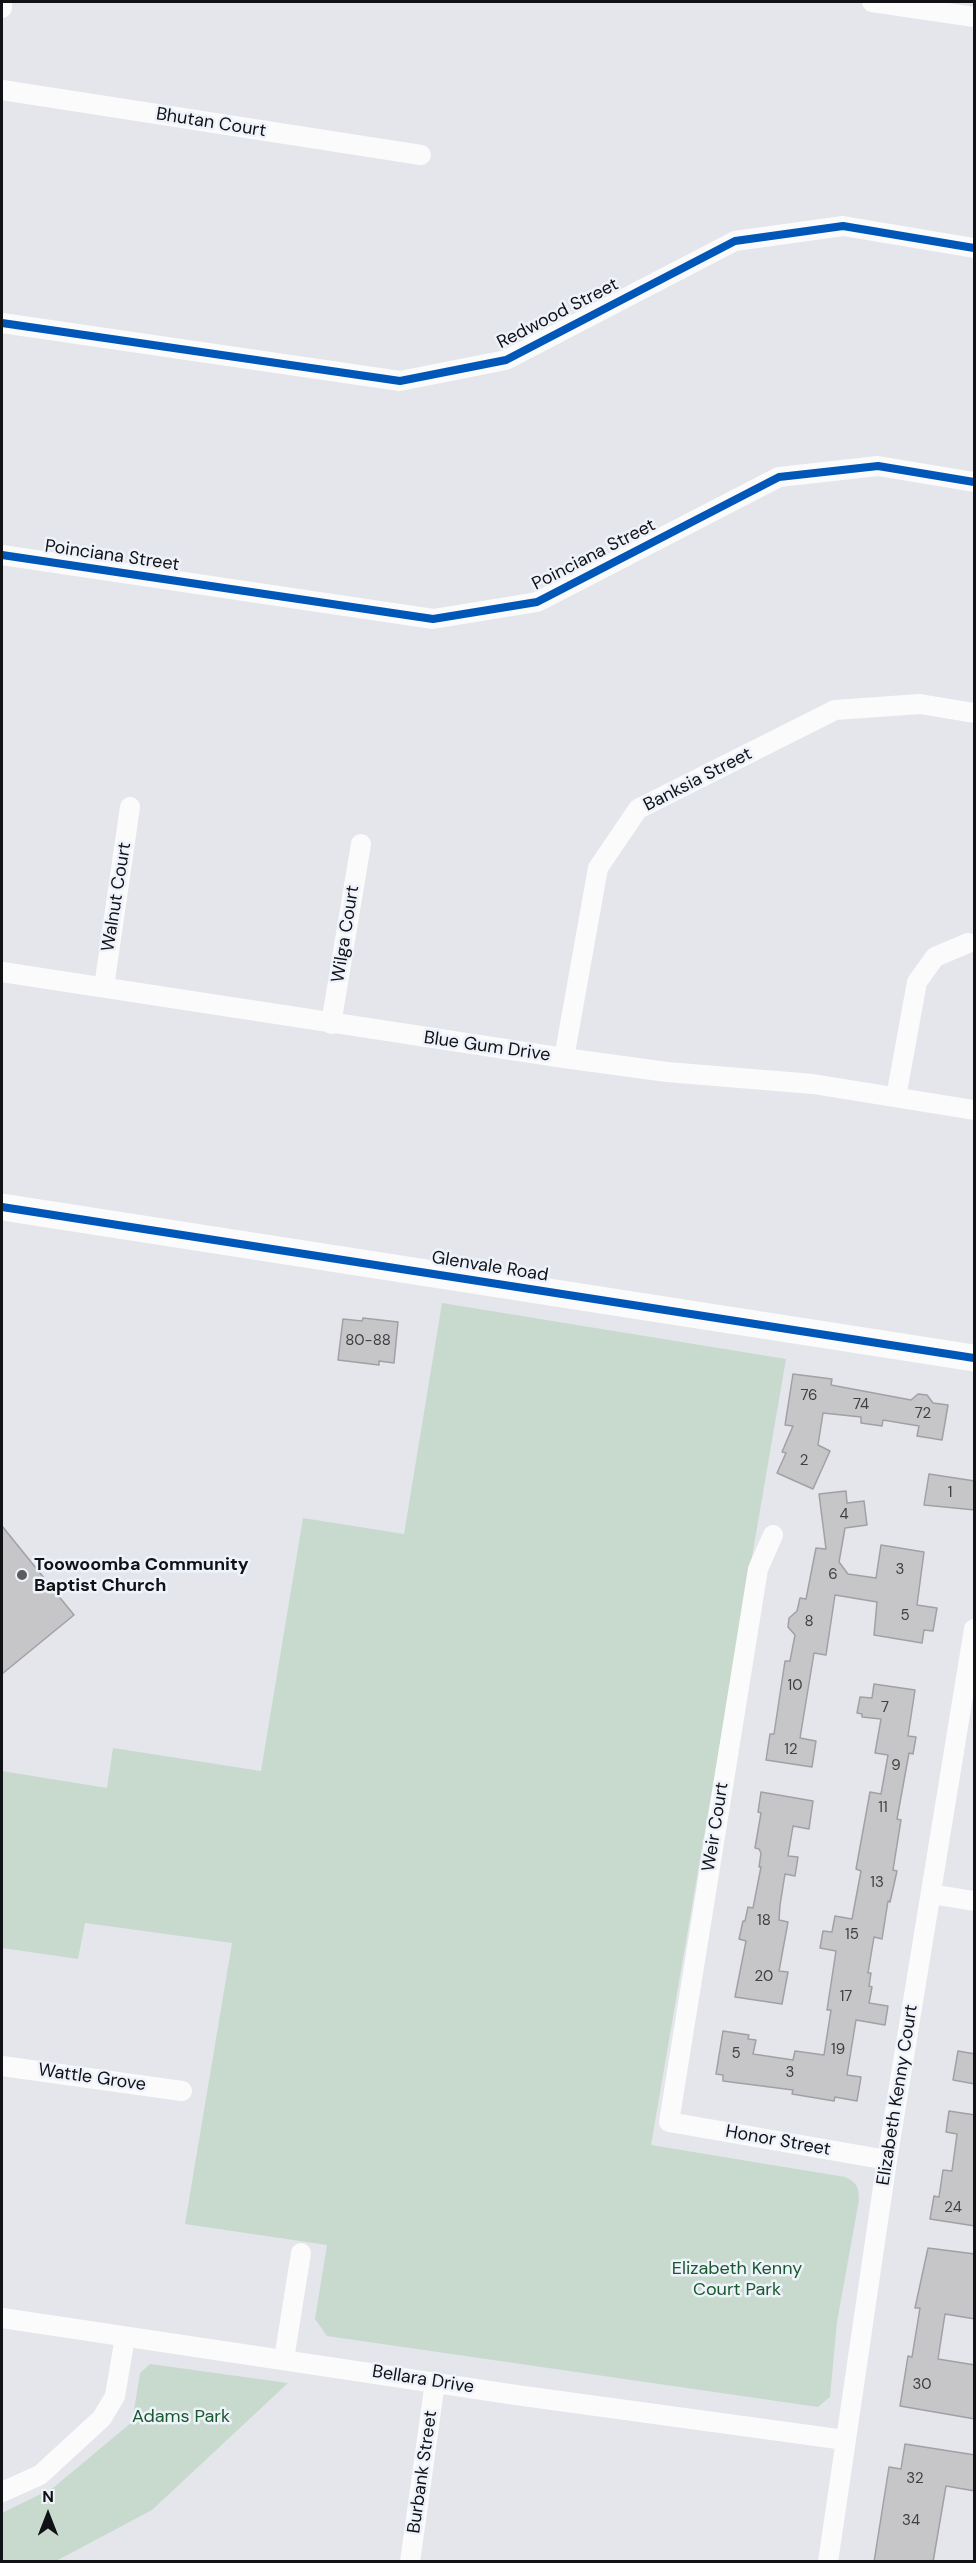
<!DOCTYPE html>
<style>
body{margin:0}
#map{position:relative;width:976px;height:2563px;overflow:hidden;background:#e4e6eb;font-family:"DM Sans",sans-serif}
canvas{display:block}
.frame{position:absolute;inset:0;border:3px solid #111215;pointer-events:none}
.north{position:absolute;left:18px;top:2485px;width:60px;height:60px;-webkit-text-stroke:4px #eef2fb;paint-order:stroke;rotate:0deg;font-size:16px;font-weight:700;line-height:24px;text-align:center;color:#111215}
.north::after{content:'';display:block;margin:auto;width:21px;height:27px;background:#111215;clip-path:polygon(50% 0,100% 100%,50% 72%,0 100%)}
</style>
<div id="map">
<canvas width="976" height="2563"></canvas>
<div class="frame"></div>
<div class="north">N</div>
</div>
<script>
const context = document.querySelector('canvas').getContext('2d');
context.lineJoin = 'round';
function paint(path, color) {
  context.fillStyle = color;
  context.fill(path, 'evenodd');
}
function trace(path, color, width, dash) {
  context.strokeStyle = color;
  context.lineWidth = width;
  context.lineCap = dash ? 'butt' : 'round';
  context.setLineDash(dash || []);
  context.stroke(path);
}
function write(font, color, halo, rows, align = 'center') {
  context.font = font + ' "DM Sans",sans-serif';
  context.lineWidth = 5;
  context.setLineDash([]);
  context.textBaseline = 'middle';
  context.strokeStyle = halo;
  context.fillStyle = color;
  for (const [text, x, y, turn = 0] of rows) {
    context.save();
    context.translate(x, y);
    context.rotate((+turn || 0) * Math.PI / 180);
    context.textAlign = isNaN(turn) ? turn : align;
    if (halo) context.strokeText(text, 0, 0);
    context.fillText(text, 0, 0);
    context.restore();
  }
}
const green = new Path2D(`
 M442,1303L786,1359L651,2145L845,2177C857,2182 859,2188 859,2200L837,2322L830,2397L818,2407L327,2336L315,2319L327,2245L185,2224L232,1943L85,1923L78,1959L2,1948V1771L107,1788L113,1748L261,1771L303,1518L404,1534Z
 M150,2364L288,2383L152,2510L56,2561H2V2513L53,2488L132,2422L140,2373Z`);
const building = new Path2D(`
 M363,1318L398,1322L394,1363L379,1361V1365L338,1360L343,1319L362,1321Z
 M793,1374L832,1379L831,1385L911,1400L918,1394L927,1395L933,1403L948,1405L942,1440L917,1436L919,1426L883,1420L882,1426L861,1423V1417L823,1413L818,1445L830,1451L813,1489L777,1473L786,1453L782,1452L793,1426L785,1425Z
 M929,1474L975,1481V1510L924,1505Z
 M846,1491L847,1503L864,1501L867,1525L845,1528L839,1562L848,1574L876,1578L881,1545L924,1552L917,1605L937,1608L933,1631L924,1630L922,1643L874,1635L877,1602L835,1595L826,1655L814,1653L800,1738L816,1741L812,1767L766,1760L770,1734H774L785,1661H790L795,1635L788,1627L789,1618L797,1611L800,1598L806,1599L816,1548L826,1549L819,1494Z
 M2,1526L74,1615L2,1674Z
 M874,1684L915,1690L908,1736L916,1737L913,1754L909,1753L897,1819L901,1820L893,1870L897,1871L890,1902L888,1901L882,1939L874,1937L868,1973H871L869,1986L872,1987L869,2003L888,2006L885,2025L856,2020L847,2075L861,2077L857,2101L835,2097L834,2101L792,2094L793,2090L723,2081V2075L716,2074L723,2031L749,2035L748,2039L756,2040L753,2054L793,2060L795,2051L824,2055L831,2010H827L836,1951L820,1948L823,1931L832,1932L835,1916L852,1919L861,1871L856,1869L870,1792L881,1794L888,1755L875,1753L881,1719L862,1717V1714L857,1713L860,1697L872,1698Z
 M761,1792L813,1801L809,1829L793,1826L788,1856L798,1857L795,1876L785,1874L780,1905L779,1920L788,1922L779,1971L788,1972L782,2004L735,1997L746,1941L739,1939L743,1921H745L748,1907L753,1908L761,1867H759L761,1853L759,1849L755,1848L761,1813L758,1812Z
 M958,2051L975,2054V2084L953,2080Z
 M949,2111L975,2115V2226L930,2219L934,2196L939,2197L943,2170L952,2171L957,2134L946,2132Z
 M928,2248L975,2254V2319L945,2314L938,2359L975,2365V2419L900,2406L908,2356L912,2357L920,2308H915Z
 M905,2444L975,2455V2491L946,2486L933,2562H874L889,2467L901,2469Z`);
const street = new Path2D(`
 M872,2L974,17
 M2,8V2
 M2,90L421,155
 M2,323L400,381L506,360L735,241L843,226L974,248
 M2,555L433,619L537,602L779,477L878,466L974,482
 M2,972L564,1058L667,1072L813,1084L974,1110
 M104,987L130,807
 M331,1024L361,844
 M564,1058L598,868L638,809L835,710L920,704L974,713
 M896,1097L917,982L935,957L968,943
 M773,1535L758,1569L669,2122L887,2160
 M931,1894L974,1901
 M2,2066L182,2091
 M2,2318L516,2395L845,2440
 M284,2359L301,2253
 M2,2492L40,2475L102,2418L115,2396L125,2337
 M410,2562L435,2382
 M828,2562L887,2160L974,1629`);
const secondary = new Path2D(`
 M2,1207L974,1358`);
const cycleway = new Path2D(`
 M2,323L400,381L506,360L735,241L843,226L974,248
 M2,555L433,619L537,602L779,477L878,466L974,482
 M2,1207L974,1358`);
const markers = [
 [22,1575,6,"#5b5c60"]
];
const numberNames = [
 ["80-88",368,1341],
 ["76",809,1396],
 ["74",861,1405],
 ["72",923,1414],
 ["2",804,1461],
 ["1",950,1493],
 ["4",844,1515],
 ["3",900,1570],
 ["6",833,1575],
 ["5",905,1616],
 ["8",809,1622],
 ["10",795,1686],
 ["7",885,1708],
 ["12",791,1750],
 ["9",896,1766],
 ["11",883,1808],
 ["13",877,1883],
 ["18",764,1921],
 ["15",852,1935],
 ["20",764,1977],
 ["17",846,1997],
 ["19",838,2050],
 ["5",736,2054],
 ["3",790,2073],
 ["24",953,2208],
 ["30",922,2385],
 ["32",915,2479],
 ["34",911,2521]
];
const streetNames = [
 ["Bhutan Court",211,123,9],
 ["Redwood Street",558,314,-27],
 ["Poinciana Street",594,555,-27],
 ["Poinciana Street",112,556,8],
 ["Banksia Street",698,780,-27],
 ["Walnut Court",117,897,-81],
 ["Wilga Court",346,934,-81],
 ["Blue Gum Drive",487,1047,8],
 ["Glenvale Road",490,1267,9],
 ["Weir Court",716,1827,-81],
 ["Wattle Grove",92,2078,8],
 ["Elizabeth Kenny Court",898,2095,-81],
 ["Honor Street",778,2141,10],
 ["Bellara Drive",423,2380,9],
 ["Burbank Street",423,2472,-82]
];
const poiNames = [
 ["Toowoomba Community",34,1565],
 ["Baptist Church",34,1586]
];
const parkNames = [
 ["Elizabeth Kenny",737,2269],
 ["Court Park",737,2290],
 ["Adams Park",181,2417]
];
paint(green, '#c8dace');
paint(building, '#c6c6c9');
trace(building, '#a1a1a5', 1.5);
trace(street, '#fbfbfc', 20);
trace(secondary, '#fbfbfc', 27);
trace(cycleway, '#0057b8', 8);
for (const [x, y, r, color] of markers) {
  const dot = new Path2D();
  dot.arc(x, y, r, 0, 2 * Math.PI);
  context.fillStyle = color;
  context.fill(dot);
  trace(dot, '#eef2fb', 2);
}
write('15px', '#3e3f42', null, numberNames);
write('18px', '#111215', '#eef2fb', streetNames);
write('bold 18px', '#111215', '#eef2fb', poiNames, 'left');
write('18px', '#18592b', '#eef2fb', parkNames);
</script>
